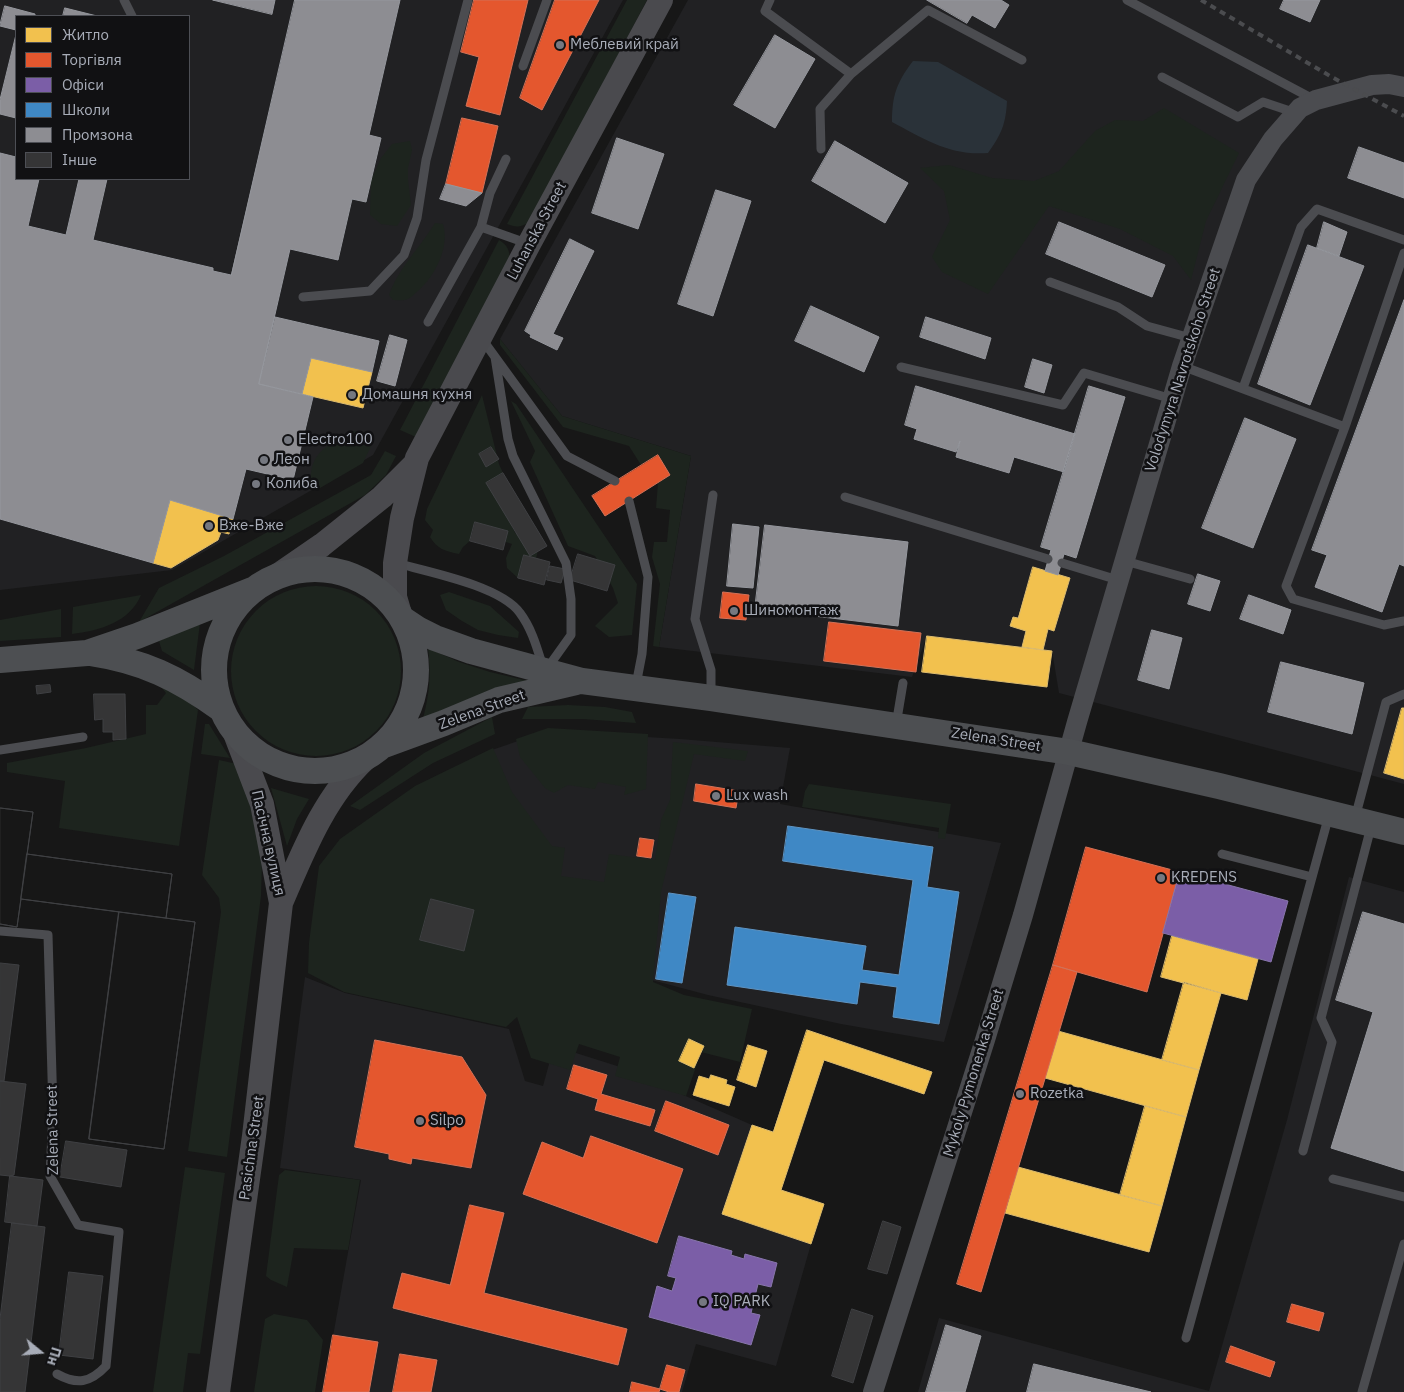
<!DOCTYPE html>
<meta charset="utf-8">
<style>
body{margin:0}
#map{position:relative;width:1404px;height:1392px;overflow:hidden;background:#171717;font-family:"IBM Plex Sans",sans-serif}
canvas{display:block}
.legend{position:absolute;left:15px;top:15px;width:175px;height:165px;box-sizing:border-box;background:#111113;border:1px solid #4d4f55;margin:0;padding:6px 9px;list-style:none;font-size:15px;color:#a8adb8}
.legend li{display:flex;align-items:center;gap:10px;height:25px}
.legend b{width:25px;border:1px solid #4d4f55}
.north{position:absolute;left:15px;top:1327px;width:50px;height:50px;-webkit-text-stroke:4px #111113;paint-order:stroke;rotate:107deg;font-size:14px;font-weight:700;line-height:20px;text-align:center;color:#a8adb8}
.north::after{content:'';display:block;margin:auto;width:18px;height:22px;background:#a8adb8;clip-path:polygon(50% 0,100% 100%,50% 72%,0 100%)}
</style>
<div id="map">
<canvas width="1404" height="1392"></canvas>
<ul class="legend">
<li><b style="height:14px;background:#f2c14e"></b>Житло</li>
<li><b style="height:14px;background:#e4572e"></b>Торгівля</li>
<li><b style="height:14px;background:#7b5ea7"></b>Офіси</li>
<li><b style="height:14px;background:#3f88c5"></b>Школи</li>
<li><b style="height:14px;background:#8d8d92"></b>Промзона</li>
<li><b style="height:14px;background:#353536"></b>Інше</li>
</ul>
<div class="north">Пн</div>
</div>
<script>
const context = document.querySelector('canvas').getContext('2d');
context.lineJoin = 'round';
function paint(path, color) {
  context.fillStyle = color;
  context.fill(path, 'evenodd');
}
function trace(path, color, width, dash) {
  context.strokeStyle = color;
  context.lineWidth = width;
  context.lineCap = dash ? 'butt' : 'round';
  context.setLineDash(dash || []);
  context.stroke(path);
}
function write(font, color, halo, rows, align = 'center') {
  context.font = font + ' "IBM Plex Sans",sans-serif';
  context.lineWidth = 5;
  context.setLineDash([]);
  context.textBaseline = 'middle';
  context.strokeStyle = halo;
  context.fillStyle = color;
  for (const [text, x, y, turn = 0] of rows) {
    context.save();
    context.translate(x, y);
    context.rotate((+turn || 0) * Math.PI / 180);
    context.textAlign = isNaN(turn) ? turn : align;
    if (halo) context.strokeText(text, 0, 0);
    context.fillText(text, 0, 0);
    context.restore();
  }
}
const built = new Path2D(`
 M0,0H623L373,455L172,570L0,590ZM16,16H189V179H16Z
 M688,0H1404V784L1059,693L1052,651L927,636L912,677L659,647L691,456L562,416L500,339Z
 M547,731L680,739L790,748L780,804L1001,843L944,1042L841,1024L708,995L644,978L561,879L489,788L492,750Z
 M1349,877L1404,892V1392H918L939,1318L1209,1391L1287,1120Z
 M305,977L345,993L509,1029L525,1081L543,1086L554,1046L617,1066L752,1125L723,1214L811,1244L776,1366L696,1344L682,1392H323L361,1180L280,1168Z`);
const green = new Path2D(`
 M627,0H647L530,222C521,227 517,228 507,224Z
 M1164,108L1239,153L1206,221L1191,280L1173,256L1120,229L1049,206L988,294L942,272L932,257L950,220L944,191L920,168L949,165L992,178L1034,181L1059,171L1095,131L1115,120L1143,121Z
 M410,141L412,150L408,168V180L411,205L397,226L381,224L370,215L371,180L381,158L392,144Z
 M435,223L443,224C450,247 435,276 418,291C415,293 412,297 408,299C404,301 397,300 393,300L389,295C399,267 420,248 435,223Z
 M499,240C507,245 509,249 510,258L416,437L400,430Z
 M500,339L562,416L691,456L659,647L653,646L660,584L652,557L654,542H667L670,510L656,508L658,483L670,475L658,455L641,465L629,446L563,427L500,345Z
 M482,395L499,464L522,516L511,524L515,533L526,536L539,546C535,562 535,572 519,579L507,568L506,558L512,544L491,537L475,522L470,541L463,547L459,554C445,551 437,549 430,537L433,530L425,520L427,509Z
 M511,401L516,404L637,584L632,635L609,637L595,626L618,603L613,588L595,556L568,546L530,462L535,451Z
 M352,431L365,432L372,435L373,442L363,463L320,488L312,489C309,483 310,479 311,473C314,449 333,443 352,431Z
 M385,451L396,456L386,475L365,495L139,622L159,588L224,556L371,475Z
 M231 671a85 85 0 1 1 170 0a85 85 0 1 1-170 0Z
 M449,592L490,606L519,632L518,638L498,635L478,630L462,621L446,610L440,595Z
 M141,595C130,622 99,631 72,634L73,607Z
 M61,609V637L0,641V620Z
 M200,623L194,670L162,651L159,641Z
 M428,648L459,662L490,672L528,681L423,719C430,691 431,676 428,648Z
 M156,681L172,684L198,710L179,846L59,828L65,781L7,772V763L86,748L146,734V705H157L166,693Z
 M568,705L605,707L632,712L636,723L583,719H522L528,707Z
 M492,717L495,734L433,763L360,810L350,806L424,753Z
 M205,724H209L230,758L201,754Z
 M548,728L648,734L646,789L624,795L626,787L598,782L595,789L568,785L554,793L545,788L520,757L516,739Z
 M673,742L748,751L745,761L694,754L661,892L653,982L684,995L752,1009L740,1062L701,1052L686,1096L615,1076L620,1057L579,1044L570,1070L531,1058L517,1017L506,1027L344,992L308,973L309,943L319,866L340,839L415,786L493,748L512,792L552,846L565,848L561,876L604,882L609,854L655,860L661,820L670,800Z
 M219,760L237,764L246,787L262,861L261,896L227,1157L188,1151L221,912L219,898L202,875Z
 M809,784L951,804L945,839L938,838L939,828L802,807L805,791Z
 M271,788L309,799L297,819L287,846Z
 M185,1167L225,1173L200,1354L188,1353L183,1392H153Z
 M285,1170L360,1180L348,1250L294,1248L287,1287L271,1280L266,1276L279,1175Z
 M274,1314L307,1320L323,1340L315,1392H254L265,1319Z`);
const water = new Path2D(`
 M913,61L938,62L1007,101C1006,124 1001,135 988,153C950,156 924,139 892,122C892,95 897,82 913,61Z`);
const homes = new Path2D(`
 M311,358L372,372L363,408L302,394Z
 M170,500L233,519L229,534L221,532L218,540L171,568L153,563Z
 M1033,567L1070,578L1054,631L1048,629L1043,650L1022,647L1026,631L1010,626L1013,617L1018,618Z
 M927,636L1052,651L1047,687L922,672Z
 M1402,708H1404V779L1384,773Z
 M1172,936L1258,959L1247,1000L1161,977Z
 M1184,982L1221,993L1199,1070L1162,1060Z
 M807,1030L932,1072L924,1094L824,1060L781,1190L824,1204L811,1244L722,1214L752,1125L773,1132Z
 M1058,1031L1199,1070L1186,1117L1045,1078Z
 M689,1039L704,1046L694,1068L679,1061Z
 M748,1045L767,1051L756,1087L737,1080Z
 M711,1075L727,1080L726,1084L735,1087L729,1106L693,1095L699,1076L709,1079Z
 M1145,1106L1186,1117L1162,1206L1120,1195Z
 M1018,1167L1162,1206L1149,1252L1005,1213Z`);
const shops = new Path2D(`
 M474,0H528L500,115L466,106L479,57L461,52Z
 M555,0H599L542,110L520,98Z
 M462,118L498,126L482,193L446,184Z
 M658,455L670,475L605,516L592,496Z
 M723,592L749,595L746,620L720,618Z
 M829,622L921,633L916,672L824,661Z
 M696,784L739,791L736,808L694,801Z
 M640,838L654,840L651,858L637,856Z
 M1086,847L1180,872L1147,992L1053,965Z
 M1053,965L1077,972L981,1292L957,1284Z
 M375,1040L462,1057L486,1095L471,1168L412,1158L411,1164L389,1159V1154L355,1147Z
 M574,1065L607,1075L601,1094L655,1110L650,1126L595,1110L598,1099L567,1089Z
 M666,1101L729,1125L718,1155L655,1131Z
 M591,1136L683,1169L657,1243L523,1194L542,1142L583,1158Z
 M470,1205L504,1213L484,1293L627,1329L618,1365L393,1308L402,1273L450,1285Z
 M1292,1304L1324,1313L1319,1331L1287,1322Z
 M333,1335L378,1342L369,1392H323Z
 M1231,1346L1275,1362L1270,1377L1226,1362Z
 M400,1354L437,1360L431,1392H393Z
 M667,1365L685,1370L679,1392H669L660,1389Z
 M632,1382L660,1389L659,1392H630Z`);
const offices = new Path2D(`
 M1180,872L1288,901L1271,962L1163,933Z
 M679,1236L732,1251L731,1255L744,1259L745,1254L777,1263L771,1287L758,1284L751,1313L760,1315L751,1345L649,1317L657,1286L672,1291L676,1278L668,1276Z`);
const schools = new Path2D(`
 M788,826L933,847L927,887L959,892L939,1024L893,1017L897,987L860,982L857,1004L727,985L735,927L866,946L862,970L899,975L913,880L783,861Z
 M669,893L696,897L682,983L656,979Z`);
const industry = new Path2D(`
 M213,0H275L272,14Z
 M295,0H400L369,135L381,138L366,202L352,199L338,260L290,249L259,384L313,397L293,480L246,469L233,519L170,500L153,563L0,519V153L16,157V179H39L28,226L66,235L79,179H107L93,240L213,268V271L231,275Z
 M927,0H1001L1009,5L995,28L972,15L967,23Z
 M1284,0H1320L1310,22L1280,9Z
 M5,6L35,14V16H16V30L0,26Z
 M65,8L97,16H63Z
 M16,35V118L0,114V100Z
 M775,35L815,59L775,128L734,105Z
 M617,138L664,154L638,229L592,213Z
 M835,141L908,183L885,223L812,181Z
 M1359,147L1404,163V198L1348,178Z
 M446,184L482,193L466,206L440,199Z
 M716,190L751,201L713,316L678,304Z
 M1059,222L1165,265L1152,297L1046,254Z
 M1324,222L1347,232L1339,256L1317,248Z
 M570,239L594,251L553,334L563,338L557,350L530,337L531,335L525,331Z
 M1308,245L1364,266L1310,405L1258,384Z
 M1404,300V566L1399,564L1382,612L1315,587L1327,555L1312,550Z
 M811,306L879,337L864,372L795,341Z
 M275,317L379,341L372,372L311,358L302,394L259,384Z
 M926,317L991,338L985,359L920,337Z
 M390,335L407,340L395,386L377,381Z
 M1033,359L1052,365L1044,393L1025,387Z
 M916,386L1075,434L1064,472L1014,457L1009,473L956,457L960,441L956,452L914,439L917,429L905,425Z
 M1089,386L1125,397L1076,558L1064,554L1058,575L1045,571L1051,550L1041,547Z
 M1245,418L1296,439L1253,548L1202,528Z
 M733,524L759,527L753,588L727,586Z
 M765,525L908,542L898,626L755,609Z
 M1198,574L1220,581L1210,611L1188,604Z
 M1249,595L1291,610L1283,634L1240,619Z
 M1152,630L1182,638L1169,689L1138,680Z
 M1281,662L1364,683L1352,734L1268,712Z
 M1363,912L1404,924V1171L1331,1148L1373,1012L1336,1000Z
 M946,1325L981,1336L965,1392H926Z
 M1034,1364L1151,1392H1027Z`);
const building = new Path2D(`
 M491,447L499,459L486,467L479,454Z
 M503,473L547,546L530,556L486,483Z
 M475,522L508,531L503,550L470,541Z
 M578,554L615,565L607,591L570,580Z
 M524,555L550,562L544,585L518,578Z
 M550,566L565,569L561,583L547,580Z
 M50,685L51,692L37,694L36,686Z
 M94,694H125L126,739L113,740V732H103V719L95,720Z
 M0,808L33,812L27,854L172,874L166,918L195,922L164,1149L89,1139L119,912L21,899L17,927L0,924Z
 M0,808L33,812L17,927L0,924Z
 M27,854L172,874L166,918L21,899Z
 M431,899L474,910L464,951L420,940Z
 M119,912L195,922L164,1149L89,1139Z
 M0,963L19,965L4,1081H0Z
 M0,1081L26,1084L14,1175L10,1176L0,1175Z
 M66,1141L127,1150L121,1187L60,1177Z
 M10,1176L43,1180L37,1226L5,1222Z
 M883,1221L901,1227L887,1274L868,1269Z
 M12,1223L45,1227L25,1392H0V1319Z
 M69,1272L103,1276L93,1359L59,1355Z
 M852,1309L873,1316L853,1383L832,1376Z`);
const service = new Path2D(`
 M124,0L132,16
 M770,0L765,11L851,74L928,10L1022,60
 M1127,0L1315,100
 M523,66L547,0
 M1162,77L1238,117L1263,102L1296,113
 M821,149L820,109L851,74
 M481,227L490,193L506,159
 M1050,282L1118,307L1147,326L1191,338
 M303,297L370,291L404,255L417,218L426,160L468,0
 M428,322L481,227L529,244
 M482,339L567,456L615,481
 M495,357L508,439L513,456L566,563L571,599V635L546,670
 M1182,366L1345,427L1286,586L1293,599L1384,625L1404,621
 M901,367L1063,405L1084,373L1172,399
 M1243,388L1301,227L1317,209L1404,240
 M1345,427L1404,253
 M845,497L1048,559
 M629,501L648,577L642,654L636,685
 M1125,561L1190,579
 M396,563C429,572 501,586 520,613C532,629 537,648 543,667
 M1062,563L1118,580
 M711,695V670L695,619L713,495
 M896,725L903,683
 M0,750L83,737
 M1355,818L1386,702L1404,694
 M1222,854L1312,877
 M0,931L48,935L53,1111L50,1176L78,1225L119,1232L106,1366C90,1383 77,1385 57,1374
 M1303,1151L1332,1042L1321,1018L1371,827
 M1333,1179L1404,1197
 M1186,1338L1329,815
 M1362,1392L1404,1244`);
const tertiary = new Path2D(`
 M873,1392L985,1040L1023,915L1077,722L1182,366L1246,180L1273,139L1300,108L1316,100L1372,85L1389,84L1404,87`);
const secondary = new Path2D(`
 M277,576L322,545L382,497L414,465
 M400,614L395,597V563L402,518L417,458L529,244L661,0
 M281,903C303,852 324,797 366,758
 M218,1392L254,1136L281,903L262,804L236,736`);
const primary = new Path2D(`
 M214 670a101 101 0 1 1 202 0a101 101 0 1 1-202 0Z
 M404,620L419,630L435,638L471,651L582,681L711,698L1069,752L1219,786L1404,832
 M90,653C143,661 178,678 221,709
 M0,660L87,653L137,636L252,590
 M384,745L444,723L499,700L576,682`);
const rail = new Path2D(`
 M1201,0L1330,76L1404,116`);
const markers = [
 [560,45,5,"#757880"],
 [352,395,5,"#757880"],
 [288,440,5,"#757880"],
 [264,460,5,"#757880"],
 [256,484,5,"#757880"],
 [209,526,5,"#757880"],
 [734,611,5,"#757880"],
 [716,796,5,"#757880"],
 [1161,878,5,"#757880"],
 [1020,1094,5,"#757880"],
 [420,1121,5,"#757880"],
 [703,1302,5,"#757880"]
];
const poiNames = [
 ["Меблевий край",570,45],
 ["Домашня кухня",362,395],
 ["Electro100",298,440],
 ["Леон",274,460],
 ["Колиба",266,484],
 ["Вже-Вже",219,526],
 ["Шиномонтаж",744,611],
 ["Lux wash",726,796],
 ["KREDENS",1171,878],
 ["Rozetka",1030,1094],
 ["Silpo",430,1121],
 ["IQ PARK",713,1302]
];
const streetNames = [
 ["Luhanska Street",537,231,-62],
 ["Volodymyra Navrotskoho Street",1183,370,-72],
 ["Zelena Street",482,710,-20],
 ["Zelena Street",996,740,9],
 ["Пасічна вулиця",268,843,77],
 ["Mykoly Pymonenka Street",974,1073,-73],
 ["Zelena Street",53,1130,-91],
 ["Pasichna Street",252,1148,-82]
];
paint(built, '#212123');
paint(green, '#1d241e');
paint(water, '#2a3239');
paint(homes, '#f2c14e');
trace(homes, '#dcbb6e', 1);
paint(shops, '#e4572e');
trace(shops, '#d27157', 1);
paint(offices, '#7b5ea7');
trace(offices, '#8876ac', 1);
paint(schools, '#3f88c5');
trace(schools, '#5e93c1', 1);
paint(industry, '#8d8d92');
trace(industry, '#95979d', 1);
paint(building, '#353536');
trace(building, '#3f4043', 1);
trace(service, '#4b4c50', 9);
trace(tertiary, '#4b4c50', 20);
trace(secondary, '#4a4a4e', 24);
trace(primary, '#4d4f52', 26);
trace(rail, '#4b4c4f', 4, [6, 5]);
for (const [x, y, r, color] of markers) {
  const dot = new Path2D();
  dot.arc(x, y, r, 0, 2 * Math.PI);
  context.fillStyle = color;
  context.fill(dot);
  trace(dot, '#111113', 2);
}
write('15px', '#a8adb8', '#111113', poiNames, 'left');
write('15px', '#a8adb8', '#111113', streetNames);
</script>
